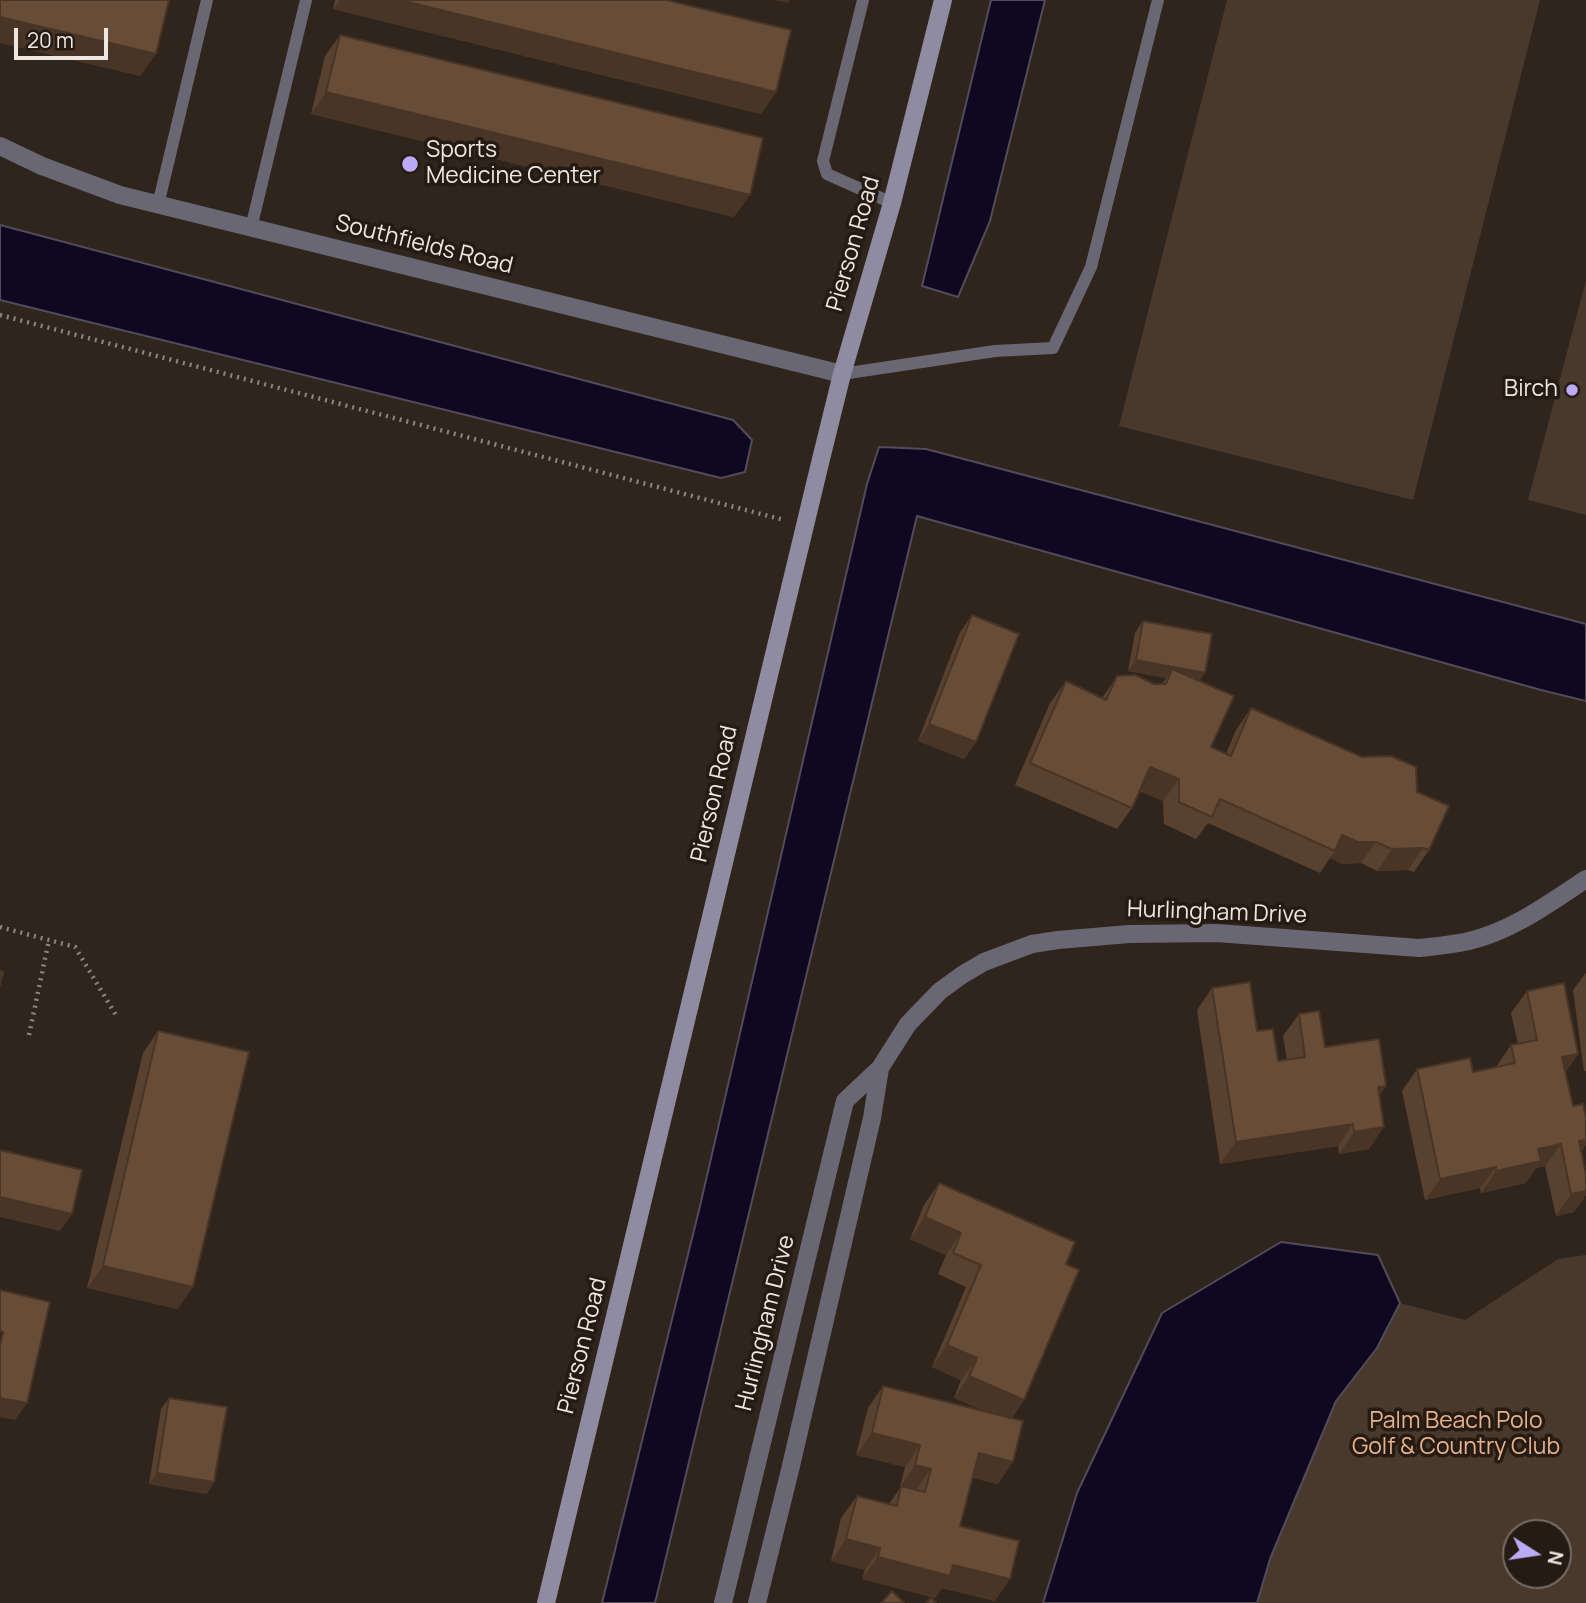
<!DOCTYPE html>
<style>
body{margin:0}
#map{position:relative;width:1586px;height:1603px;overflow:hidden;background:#30251c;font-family:Manrope,sans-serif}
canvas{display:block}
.north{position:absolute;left:1502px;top:1519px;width:70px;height:70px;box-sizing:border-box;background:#261b13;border:2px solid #766d65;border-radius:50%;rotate:102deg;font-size:19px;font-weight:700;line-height:28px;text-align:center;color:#efe7e1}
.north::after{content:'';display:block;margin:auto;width:24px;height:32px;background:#bbaaf6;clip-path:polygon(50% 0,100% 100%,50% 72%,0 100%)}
.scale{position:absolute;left:14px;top:28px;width:94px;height:32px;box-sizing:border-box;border:4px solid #efe7e1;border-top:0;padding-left:9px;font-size:21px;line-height:24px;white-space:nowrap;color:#efe7e1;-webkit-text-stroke:5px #261b13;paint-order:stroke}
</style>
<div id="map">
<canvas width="1586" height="1603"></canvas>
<div class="north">N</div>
<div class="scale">20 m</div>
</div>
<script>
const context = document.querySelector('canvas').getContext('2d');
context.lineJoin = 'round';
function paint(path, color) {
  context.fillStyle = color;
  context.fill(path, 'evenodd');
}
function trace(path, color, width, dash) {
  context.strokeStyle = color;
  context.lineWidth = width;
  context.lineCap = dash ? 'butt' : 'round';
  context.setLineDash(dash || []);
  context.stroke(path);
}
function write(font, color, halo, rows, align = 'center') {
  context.font = font + ' Manrope,sans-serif';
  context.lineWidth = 7;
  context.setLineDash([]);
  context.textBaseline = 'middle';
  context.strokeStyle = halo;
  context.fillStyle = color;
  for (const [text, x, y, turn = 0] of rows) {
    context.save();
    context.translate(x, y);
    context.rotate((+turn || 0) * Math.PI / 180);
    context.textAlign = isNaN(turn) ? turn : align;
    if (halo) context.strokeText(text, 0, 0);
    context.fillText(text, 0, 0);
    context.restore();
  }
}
const green = new Path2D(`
 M1227,0H1540L1413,500L1119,426Z
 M1586,280V515L1528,500Z
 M1586,1255V1603H1257L1270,1559L1336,1401L1377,1348L1400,1303L1465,1320L1558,1259ZM1516,1533H1558V1575H1516Z`);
const water = new Path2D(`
 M991,0H1045L990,221L958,297L922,286Z
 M0,225L733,420L752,440L745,472L721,478L0,300Z
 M879,447L926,449L1586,624V701L1541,690L917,516L655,1603H602L700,1206L867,484Z
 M1281,1242L1378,1255L1400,1303L1377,1348L1336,1401L1270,1559L1257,1603H1043L1077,1493L1162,1313Z`);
const path = new Path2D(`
 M0,315L784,520
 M0,927L75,947L117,1017
 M29,1035L49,940`);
const lane = new Path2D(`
 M863,0L823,161L827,174L892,203
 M158,205L207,0
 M251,228L306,0
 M842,374L995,351L1053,348L1091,267L1158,0`);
const street = new Path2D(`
 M0,146L42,166L120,195L842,374
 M723,1603L845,1101L880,1068L908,1024L940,991L962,975L984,962L1032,944L1058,940L1129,934L1217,933L1419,948C1436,946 1452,945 1469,941C1512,931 1550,903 1586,879
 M757,1603L790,1470L872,1118L880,1068`);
const secondary = new Path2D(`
 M546,1603L821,459L842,374L892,203L943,0`);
const wall = new Path2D(`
 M335,0H666L776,92L761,114L333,9Z
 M340,35L734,217L311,114L325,56Z
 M972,615L976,742L964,759L918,741L960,632Z
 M1143,621L1199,681L1211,747L1226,754L1236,730L1251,708L1417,792L1429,850L1414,872L1408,870L1377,871L1361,863L1342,864L1330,858L1320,873L1208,823L1196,839L1164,824L1163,801L1139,791L1132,808L1117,829L1015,785L1050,703L1066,681L1102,698L1117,676L1154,684H1162L1166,678L1128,671L1135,633Z
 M1586,973V1071H1584L1573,990L1585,974Z
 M1212,988L1257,1031L1278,1061L1287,1060L1283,1036L1299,1014L1325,1047L1379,1096L1369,1149L1339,1154L1338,1146L1220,1164L1197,1010Z
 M1527,991L1578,1054L1565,1073L1573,1106L1586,1117V1145L1581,1152L1586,1175V1195L1574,1212L1556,1216L1545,1166L1536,1168L1526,1183L1481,1193L1480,1188L1425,1200L1402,1091L1417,1069L1473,1072L1496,1067L1511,1045L1518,1044L1511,1013Z
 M158,1031L178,1309L87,1288L143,1053Z
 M939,1183L1066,1264L1024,1400L1012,1418L998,1484L973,1478L960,1526L995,1601L942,1588L935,1598L862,1579L865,1570L831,1561L841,1518L857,1496L889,1504L901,1487H900L905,1467L856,1455L868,1408L883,1386L982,1410L954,1398L961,1380L932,1367L966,1287L938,1274L946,1255L910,1239L924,1205Z
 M169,1398L207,1494L149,1484L161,1409Z`);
const shadedWall = new Path2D(`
 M340,0H400L776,92L761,114L333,9Z
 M773,0H790L787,3Z
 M0,17L156,54L140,76L0,43Z
 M326,92L750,195L734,217L311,114Z
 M1136,660L1205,673L1197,684L1172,669L1166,678L1128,671Z
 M929,724L976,742L964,759L918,741Z
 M1150,767L1179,779L1163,801L1135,789Z
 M1342,835L1376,842L1361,863L1342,864L1330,858L1335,851Z
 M1423,848L1408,870L1377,871L1392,849Z
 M1578,1054L1563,1076L1562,1057Z
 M1386,1086L1371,1108L1378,1087Z
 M1353,1124L1338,1146L1220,1164L1236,1142Z
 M1384,1127L1369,1149L1339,1154L1354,1132Z
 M1586,1140V1145L1575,1161L1564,1163L1579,1141Z
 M1561,1144L1545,1166L1536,1168L1526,1183L1481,1193L1496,1171L1538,1149Z
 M1496,1167L1480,1188L1425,1200L1440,1179Z
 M1586,1191V1195L1574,1212L1556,1216L1571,1194Z
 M0,1197L72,1214L60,1231L0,1217Z
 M925,1217L961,1233L946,1255L910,1239Z
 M103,1266L193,1287L178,1309L87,1288Z
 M947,1345L977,1358L961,1380L932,1367Z
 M969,1376L1024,1400L1009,1422L954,1398Z
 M0,1398L27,1403L15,1420L0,1417Z
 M872,1433L920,1445L905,1467L856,1455Z
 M979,1453L1013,1462L998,1484L963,1475Z
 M915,1465L931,1469L915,1491L900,1487Z
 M157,1473L214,1482L207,1494L149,1484Z
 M846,1539L880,1548L865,1570L831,1561Z
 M878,1557L953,1565L1010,1579L995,1601L942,1588L935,1598L862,1579Z`);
const building = new Path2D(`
 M0,0H169L156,54L0,17Z
 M400,0H666L791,30L776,92Z
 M340,35L763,138L750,195L326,92Z
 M972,615L1019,634L976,742L929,724Z
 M1143,621L1212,634L1205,673L1136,660Z
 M1172,669L1234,696L1211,747L1231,756L1251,708L1362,757L1391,756L1416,767L1417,792L1449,806L1429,850L1423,848L1392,849L1376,842H1358L1342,835L1335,851L1220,799L1212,817L1179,802V779L1150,767L1132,808L1030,763L1066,681L1106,700L1117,676L1135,675L1154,684H1166Z
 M0,971L3,972L0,985Z
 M1250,982L1257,1031L1273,1029L1278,1061L1305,1057L1299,1014L1319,1011L1325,1047L1379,1039L1386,1086L1378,1087L1384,1127L1354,1132L1353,1124L1236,1142L1212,988Z
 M1564,983L1578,1054L1562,1057L1573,1106L1583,1104L1586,1117V1140L1579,1141L1586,1175V1191L1571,1194L1561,1144L1538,1149L1541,1161L1496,1171V1167L1440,1179L1417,1069L1470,1058L1473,1072L1515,1063L1511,1045L1537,1040L1527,991Z
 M158,1031L249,1052L193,1287L103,1266Z
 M0,1150L82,1170L72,1214L0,1197Z
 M939,1183L1075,1242L1066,1264L1079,1270L1024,1400L969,1376L977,1358L947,1345L981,1265L953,1253L961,1233L925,1217Z
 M0,1290L50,1302L27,1403L0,1398V1346L3,1332L0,1331Z
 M883,1386L1023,1421L1013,1462L979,1453L960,1526L1019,1541L1010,1579L953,1565L950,1576L878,1557L880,1548L846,1539L857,1496L897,1506L901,1486L925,1492L931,1469L915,1465L920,1445L872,1433Z
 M169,1398L227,1407L214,1482L157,1473Z
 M892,1591L904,1603H881Z
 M931,1598L936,1603H926Z`);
const markers = [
 [410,164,9,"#bbaaf6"],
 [1572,390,7,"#bbaaf6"]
];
const poiNames = [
 ["Sports",426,151],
 ["Medicine Center",426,177],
 ["Birch",1558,390,"right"]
];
const streetNames = [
 ["Pierson Road",854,244,-74],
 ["Southfields Road",424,245,14],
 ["Pierson Road",715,794,-77],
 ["Hurlingham Drive",1217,913,2],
 ["Hurlingham Drive",766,1323,-76],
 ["Pierson Road",583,1346,-76]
];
const parkNames = [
 ["Palm Beach Polo",1456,1422],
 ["Golf & Country Club",1456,1448]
];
paint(green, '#49392d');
paint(water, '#0f0820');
trace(water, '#524b5a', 2);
trace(path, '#8f867e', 4.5, [2, 5]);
trace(lane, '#6a6775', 12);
trace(street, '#6a6775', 18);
trace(secondary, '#8f8ba1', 18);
paint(wall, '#59412f');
paint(shadedWall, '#483526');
paint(building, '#674c37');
trace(building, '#483526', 2);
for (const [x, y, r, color] of markers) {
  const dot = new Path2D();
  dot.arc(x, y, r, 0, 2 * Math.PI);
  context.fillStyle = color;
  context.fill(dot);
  trace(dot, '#261b13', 2.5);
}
write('23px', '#efe7e1', '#261b13', poiNames, 'left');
write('23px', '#efe7e1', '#261b13', streetNames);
write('23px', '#e5b28b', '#261b13', parkNames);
</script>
